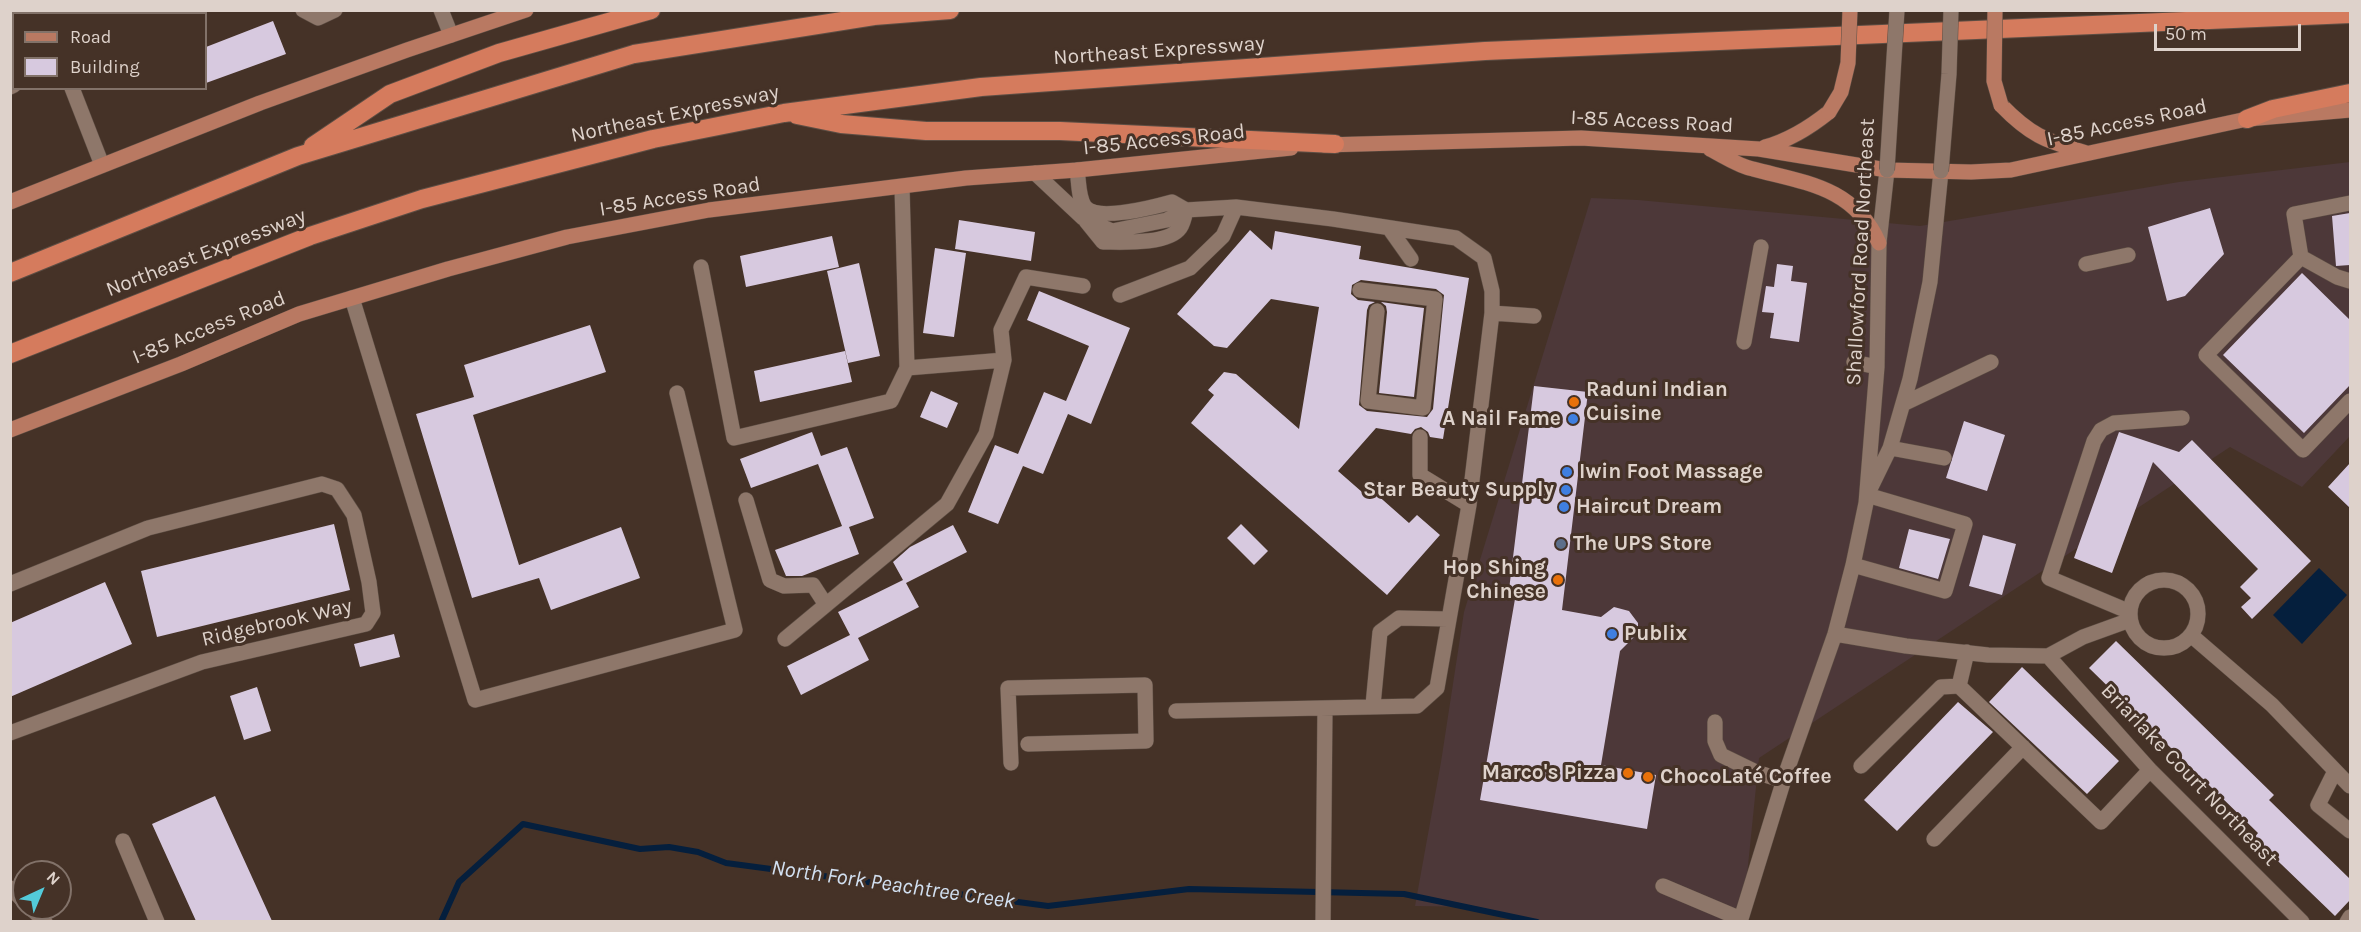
<!DOCTYPE html>
<meta charset="utf-8">
<style>
body{margin:0}
#map{position:relative;width:2361px;height:932px;overflow:hidden;background:#453227;font-family:Karla,sans-serif}
canvas{display:block}
.frame{position:absolute;inset:0;border:12px solid #ded2cb;pointer-events:none}
.legend{position:absolute;left:12px;top:12px;width:195px;height:78px;box-sizing:border-box;background:#453227;border:2px solid #827269;margin:0;padding:8px 10px;list-style:none;font-size:18px;color:#ded2cb}
.legend li{display:flex;align-items:center;gap:12px;height:30px}
.legend b{width:30px;border:2px solid #827269}
.north{position:absolute;left:12px;top:860px;width:60px;height:60px;box-sizing:border-box;background:#453227;border:2px solid #827269;border-radius:50%;rotate:44deg;font-size:16px;font-weight:700;line-height:24px;text-align:center;color:#ded2cb}
.north::after{content:'';display:block;margin:auto;width:21px;height:27px;background:#53cbda;clip-path:polygon(50% 0,100% 100%,50% 72%,0 100%)}
.scale{position:absolute;left:2154px;top:24px;width:147px;height:27px;box-sizing:border-box;border:3px solid #ded2cb;border-top:0;padding-left:8px;font-size:18px;line-height:21px;white-space:nowrap;color:#ded2cb;-webkit-text-stroke:4px #453227;paint-order:stroke}
</style>
<div id="map">
<canvas width="2361" height="932"></canvas>
<div class="frame"></div>
<ul class="legend">
<li><b style="height:8px;background:#b97962"></b>Road</li>
<li><b style="height:16px;background:#d7c9df"></b>Building</li>
</ul>
<div class="north">N</div>
<div class="scale">50 m</div>
</div>
<script>
const context = document.querySelector('canvas').getContext('2d');
context.lineJoin = 'round';
function paint(path, color) {
  context.fillStyle = color;
  context.fill(path, 'evenodd');
}
function trace(path, color, width, dash) {
  context.strokeStyle = color;
  context.lineWidth = width;
  context.lineCap = dash ? 'butt' : 'round';
  context.setLineDash(dash || []);
  context.stroke(path);
}
function write(font, color, halo, rows, align = 'center') {
  context.font = font + ' Karla,sans-serif';
  context.lineWidth = 6;
  context.setLineDash([]);
  context.textBaseline = 'middle';
  context.strokeStyle = halo;
  context.fillStyle = color;
  for (const [text, x, y, turn = 0] of rows) {
    context.save();
    context.translate(x, y);
    context.rotate((+turn || 0) * Math.PI / 180);
    context.textAlign = isNaN(turn) ? turn : align;
    if (halo) context.strokeText(text, 0, 0);
    context.fillText(text, 0, 0);
    context.restore();
  }
}
const commercial = new Path2D(`
 M2350,162V436L2302,487L2230,447L1759,758L1746,885L1732,921H1536L1479,907L1415,906L1441,762L1464,612L1591,198L1638,200L1920,226L2179,182Z`);
const water = new Path2D(`
 M2319,568L2347,595L2302,644L2273,615Z`);
const stream = new Path2D(`
 M441,922L459,882L523,824L640,849L669,847L698,852L726,863L1048,906L1189,889L1404,894L1537,922`);
const building = new Path2D(`
 M273,21L286,54L206,83V47Z
 M2210,208L2224,254L2185,296L2167,301L2148,227Z
 M2350,213V265L2336,266L2332,216Z
 M959,220L1035,232L1031,261L955,249Z
 M1250,230L1272,250L1275,231L1361,246L1359,259L1469,278L1443,439L1430,437L1428,432L1421,427L1415,429L1411,434L1376,428L1338,471L1370,499L1375,493L1409,523L1417,515L1440,535L1387,595L1191,423L1214,395L1208,390L1224,372L1236,374L1299,429L1319,307L1271,299L1227,348L1214,346L1177,314ZM1361,280L1436,289L1444,295L1433,409L1427,417L1367,411L1359,405L1367,310L1369,305L1375,302L1358,300L1351,294L1352,285Z
 M832,236L839,267L746,287L740,256Z
 M935,248L966,253L954,337L923,333Z
 M859,263L880,356L848,363L827,271Z
 M1777,264L1793,266L1791,281L1807,283L1799,342L1770,338L1774,313L1762,312L1766,286L1774,287Z
 M2302,273L2350,320V385L2304,433L2223,355Z
 M1039,291L1130,328L1091,424L1068,414L1043,474L1023,466L998,524L968,512L995,445L1018,454L1044,392L1066,401L1089,346L1027,320Z
 M1381,302L1424,308L1414,397L1379,393L1387,312L1386,306Z
 M590,325L606,372L473,415L519,565L621,527L640,578L551,610L539,578L472,598L416,414L474,397L464,365Z
 M845,351L852,382L760,402L754,371Z
 M1534,386L1588,392L1562,610L1601,617L1614,607L1629,611L1638,623V633L1620,651L1601,765L1656,775L1647,829L1480,800L1515,599L1508,598Z
 M931,391L958,403L947,428L920,417Z
 M1964,421L2005,435L1987,491L1946,478Z
 M812,432L821,456L847,447L874,518L849,527L859,554L802,576H786L775,550L842,526L818,464L751,488L740,459Z
 M2119,432L2179,452L2192,440L2311,561L2252,619L2241,607L2251,598L2240,587L2258,569L2153,462L2112,573L2074,558Z
 M2350,463V508L2328,487Z
 M334,524L350,590L157,637L141,571Z
 M1241,524L1268,551L1254,565L1227,538Z
 M953,525L967,552L906,583L919,607L858,638L869,660L801,695L787,666L850,635L838,612L903,580L893,562L910,547Z
 M1909,529L1950,539L1938,579L1899,568Z
 M1983,535L2016,544L2002,595L1969,586Z
 M105,582L132,644L10,697V623Z
 M394,634L400,657L360,667L354,644Z
 M2116,641L2274,795L2269,800L2350,879V900L2335,916L2254,838L2258,833L2089,668Z
 M2022,667L2119,761L2087,794L1989,702Z
 M257,687L271,731L244,740L230,696Z
 M1958,702L1993,732L1897,831L1864,800Z
 M215,796L272,921H196L152,824Z`);
const minor = new Path2D(`
 M24,10L25,14
 M303,10L318,18L335,10
 M441,10L451,35
 M190,14L197,10
 M10,87L14,85
 M72,88L102,165
 M1077,170C1079,181 1078,198 1085,207C1098,222 1154,207 1172,202L1186,210
 M1035,173L1083,218L1112,231L1167,220L1186,210L1236,207L1333,219L1456,238L1484,258L1492,291V313L1469,505L1437,688L1417,706L1176,711
 M2350,203L2294,214L2301,257L2206,355L2303,450L2350,401
 M1086,221L1103,242C1121,242 1168,245 1180,228C1183,224 1185,215 1186,210
 M1389,228L1411,259
 M2301,257L2337,277L2350,281
 M2086,264L2128,255
 M701,267L734,438L891,401L907,368L902,187
 M1360,290L1435,299L1423,408L1368,401L1377,311
 M1120,295L1190,268L1223,236L1236,207
 M352,298L475,700L735,630L677,393
 M1492,313L1534,316
 M1744,342L1761,247
 M1854,362L1877,367
 M907,368L1004,360
 M1903,404L1991,362
 M1420,437V475L1469,505
 M1890,448L1944,458
 M1871,487L1890,448L1910,379L1930,282L1941,171
 M746,500L770,580L784,586L813,585L826,605
 M1853,565L1945,591L1965,524L1867,495
 M2130 614a34 34 0 1 1 68 0a34 34 0 1 1-68 0Z
 M10,584L148,528L322,484L337,489L354,515L369,582L373,613L366,624L202,662L10,733
 M2130,612L2049,578L2094,441L2101,430L2114,423L2182,418
 M1835,634L1906,646L1988,655L2048,656L2083,637L2130,620
 M2192,636L2272,705L2350,786
 M785,639L947,504L986,434L1004,360L1001,330L1026,277L1083,286
 M1967,652L1959,686L2101,822L2150,770
 M2048,656L2150,770L2302,922
 M1373,705L1380,632L1399,618L1448,619
 M1715,722V741L1721,755L1756,772L1784,781
 M1011,763L1008,688L1145,685L1146,741L1028,744
 M1861,766L1941,687L1959,686
 M2335,771L2318,805L2350,831
 M1934,839L2023,747
 M123,841L157,922
 M1663,886L1741,919
 M10,888L24,901
 M31,908L45,922
 M1323,922L1325,708
 M1740,922L1786,773L1835,634L1853,565L1866,503L1877,367L1879,243L1887,170
 M2347,922L2350,917`);
const major = new Path2D(`
 M2001,105C2031,136 2045,140 2086,153
 M1324,145L1581,138L1759,149L1887,170L1971,172L2011,170L2247,119L2350,110
 M1765,147C1790,140 1809,128 1829,112
 M1710,149C1724,156 1738,166 1753,169C1806,183 1854,187 1879,243
 M10,202L260,103L407,50L526,10
 M10,430L181,364L299,314L448,269L567,237L709,210L966,178L1077,170L1291,148`);
const highway = new Path2D(`
 M797,115L841,124L926,131H1060L1335,144
 M2247,119L2273,109L2350,93
 M313,146L390,94L499,53L651,10
 M10,273L298,156L634,54L874,16L950,10
 M10,354L310,236L422,199L653,139L784,113L981,87L1485,51L2350,14`);
const minorBridge = new Path2D(`
 M1887,170L1897,10
 M1941,171L1949,74L1951,10`);
const majorBridge = new Path2D(`
 M1995,10L1994,81L2001,105
 M1829,112L1841,92L1848,63L1850,10`);
const markers = [
 [1574,402,6,"#e8710a"],
 [1573,419,6,"#3f7fe0"],
 [1567,472,6,"#3f7fe0"],
 [1566,490,6,"#3f7fe0"],
 [1564,507,6,"#3f7fe0"],
 [1561,544,6,"#5c6f8a"],
 [1558,580,6,"#e8710a"],
 [1612,634,6,"#3f7fe0"],
 [1628,773,6,"#e8710a"],
 [1648,777,6,"#e8710a"]
];
const streetNames = [
 ["Northeast Expressway",1159,51,-4],
 ["Northeast Expressway",675,114,-12],
 ["I-85 Access Road",1652,122,3],
 ["I-85 Access Road",2127,123,-12],
 ["I-85 Access Road",1164,140,-6],
 ["I-85 Access Road",680,197,-9],
 ["Shallowford Road Northeast",1861,252,-87],
 ["Northeast Expressway",206,253,-21],
 ["I-85 Access Road",209,328,-22],
 ["Ridgebrook Way",277,623,-13],
 ["Briarlake Court Northeast",2189,775,46]
];
const poiNames = [
 ["Raduni Indian",1586,390],
 ["Cuisine",1586,414],
 ["A Nail Fame",1561,419,"right"],
 ["Iwin Foot Massage",1579,472],
 ["Star Beauty Supply",1554,490,"right"],
 ["Haircut Dream",1576,507],
 ["The UPS Store",1573,544],
 ["Hop Shing",1546,568,"right"],
 ["Chinese",1546,592,"right"],
 ["Publix",1624,634],
 ["Marco's Pizza",1616,773,"right"],
 ["ChocoLaté Coffee",1660,777]
];
const waterNames = [
 ["North Fork Peachtree Creek",893,885,8]
];
paint(commercial, '#4d3839');
paint(water, '#051f3d');
trace(stream, '#051f3d', 6);
paint(building, '#d7c9df');
trace(minor, '#5d4e44', 16);
trace(major, '#5d4e44', 16);
trace(highway, '#5d4e44', 20);
trace(minor, '#8e776a', 15);
trace(major, '#b97962', 15);
trace(highway, '#d57b5d', 18);
trace(minorBridge, '#5d4e44', 16, []);
trace(majorBridge, '#5d4e44', 16, []);
trace(minorBridge, '#8e776a', 15);
trace(majorBridge, '#b97962', 15);
for (const [x, y, r, color] of markers) {
  const dot = new Path2D();
  dot.arc(x, y, r, 0, 2 * Math.PI);
  context.fillStyle = color;
  context.fill(dot);
  trace(dot, '#453227', 2);
}
write('21px', '#ded2cb', '#453227', streetNames);
write('bold 21px', '#ded2cb', '#453227', poiNames, 'left');
write('italic 22px', '#d2e0f1', '#453227', waterNames);
</script>
